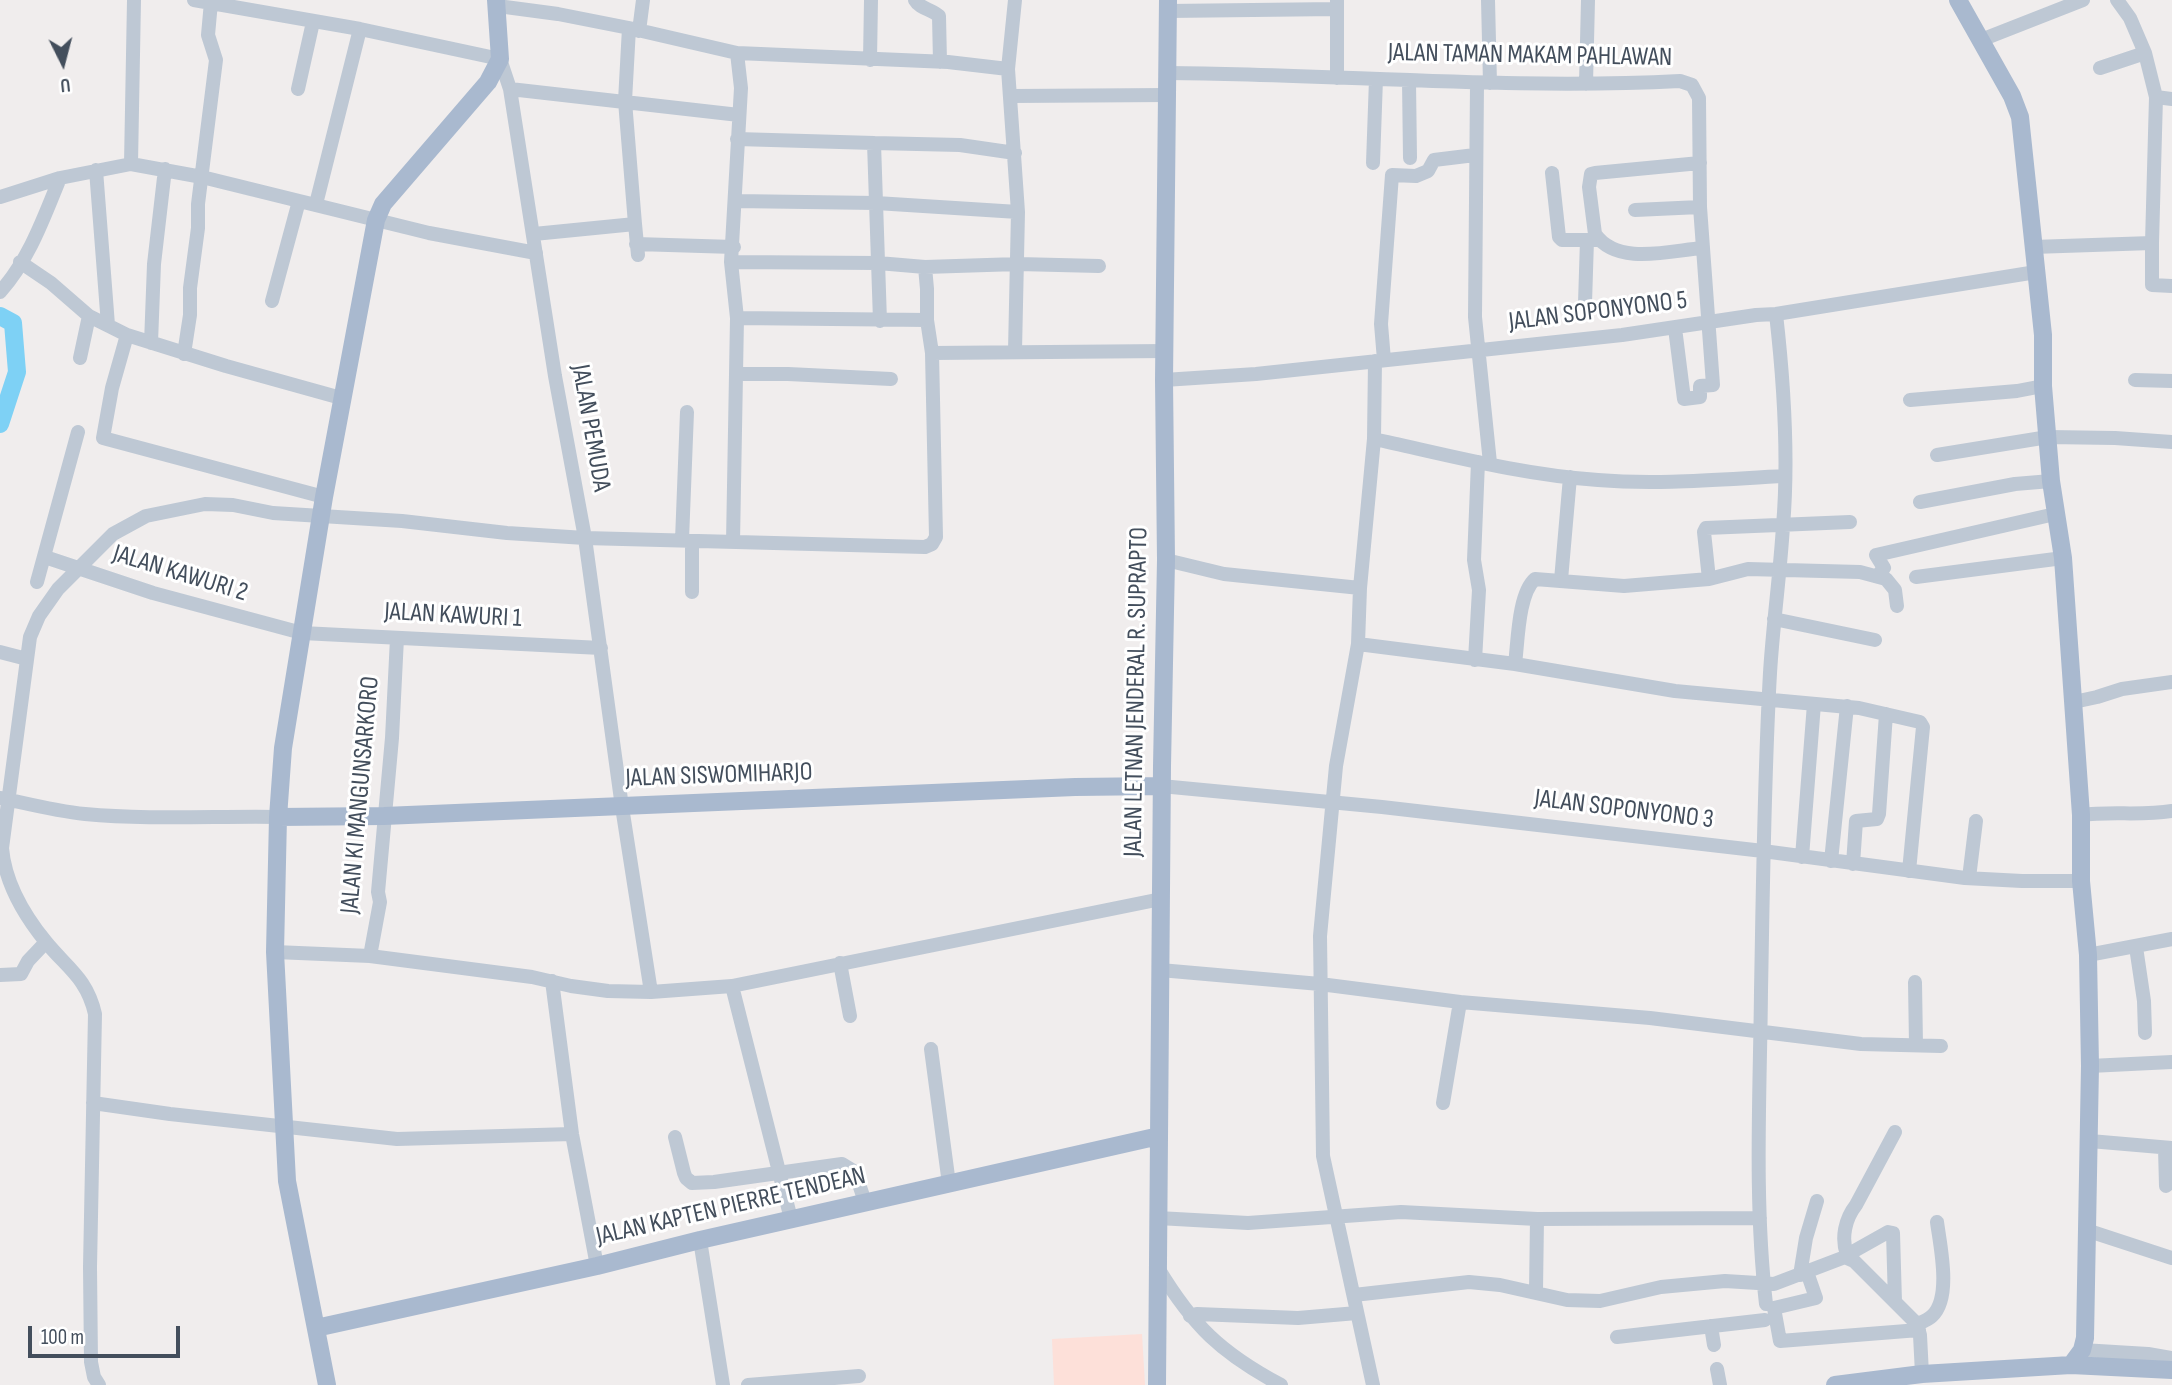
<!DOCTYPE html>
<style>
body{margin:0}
#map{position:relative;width:2172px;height:1385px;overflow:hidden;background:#f0eded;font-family:"Sofia Sans Condensed",sans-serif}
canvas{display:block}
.north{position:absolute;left:28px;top:28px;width:70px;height:70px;-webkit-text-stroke:5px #fff;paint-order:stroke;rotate:174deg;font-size:19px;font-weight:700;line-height:28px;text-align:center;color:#434e5c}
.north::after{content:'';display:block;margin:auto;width:24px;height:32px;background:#434e5c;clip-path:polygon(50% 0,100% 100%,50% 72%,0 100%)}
.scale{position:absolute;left:28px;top:1326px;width:152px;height:32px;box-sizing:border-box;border:4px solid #434e5c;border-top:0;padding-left:9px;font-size:21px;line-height:24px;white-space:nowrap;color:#434e5c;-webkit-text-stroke:5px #fff;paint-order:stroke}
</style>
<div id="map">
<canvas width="2172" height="1385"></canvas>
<div class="north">U</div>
<div class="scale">100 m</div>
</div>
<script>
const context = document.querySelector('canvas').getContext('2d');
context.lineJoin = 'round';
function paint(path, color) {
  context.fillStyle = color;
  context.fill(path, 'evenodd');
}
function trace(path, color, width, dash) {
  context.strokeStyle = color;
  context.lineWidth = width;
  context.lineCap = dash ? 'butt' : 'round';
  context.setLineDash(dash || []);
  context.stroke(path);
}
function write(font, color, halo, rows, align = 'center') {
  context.font = font + ' "Sofia Sans Condensed",sans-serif';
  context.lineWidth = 6;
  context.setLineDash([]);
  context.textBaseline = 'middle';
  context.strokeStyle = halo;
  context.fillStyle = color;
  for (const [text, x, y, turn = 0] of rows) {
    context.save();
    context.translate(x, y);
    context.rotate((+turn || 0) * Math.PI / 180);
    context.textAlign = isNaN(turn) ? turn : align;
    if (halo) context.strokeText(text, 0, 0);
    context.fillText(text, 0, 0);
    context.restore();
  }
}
const medical = new Path2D(`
 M1142,1334L1145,1385H1054L1052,1339Z`);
const river = new Path2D(`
 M0,316L13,323L17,372L0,424`);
const minor = new Path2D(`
 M194,0L360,29L500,59L510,89L555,376L585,538L622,807L651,992
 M915,0C920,9 932,9 939,16L940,62
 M1337,0V78
 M1488,0L1490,83
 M498,6L558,14L629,28L737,53L948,62L1008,69L1018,212L1015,351
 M1168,11L1337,9
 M629,28L625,101L635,224
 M639,31L643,0
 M1981,40L2083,0
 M870,60L871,0
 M2100,68L2145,53
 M1008,69L1015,0
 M1168,73C1339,74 1509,90 1680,81L1692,85L1699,98L1700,207L1713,385L1700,386V397L1684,399L1675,328
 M1409,81L1410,158
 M1477,84L1475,317L1490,463
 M1586,84L1588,0
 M298,89L313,22
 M510,89L739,115
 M1012,96L1168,95
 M2156,97L2172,99
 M737,139L874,143L880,321
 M874,143L960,145L1015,153
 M1373,163L1376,79
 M1700,163L1595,173L1591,174L1589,187L1595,234C1617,266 1669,251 1702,248
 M131,164L134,0
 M96,170L108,325
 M1552,173L1559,237L1562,240H1599
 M0,197L60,178L131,164L202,177L429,233L536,253
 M735,201L876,203L1018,212
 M316,204L360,29
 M1635,210L1700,207
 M534,234L635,224L638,255
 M2152,243V285L2172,286
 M636,244L734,247
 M2033,247L2152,243L2156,97L2145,53L2130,18L2117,0
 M20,262L51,283L89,316L127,335L226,366L341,398
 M731,262L878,263L925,267L1018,264L1099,266
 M0,292C29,260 44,217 60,178
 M272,301L299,201
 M1585,303L1587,240
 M737,318L927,320V289L925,267
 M927,320L932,353
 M127,335L112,388L103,438L324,497
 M151,343L154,264L165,169
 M184,354L190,315V288L198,228V204L216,60L208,35L211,2
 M80,358L89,316
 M1384,360L1381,324L1392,175L1416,176L1428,171L1434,160L1475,155
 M736,374H788L891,379
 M1164,380L1256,374L1622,335L1756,315L1776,314L2036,272
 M2135,380L2172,381
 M1910,400L2017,391L2043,386
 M1374,439C1448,455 1522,475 1598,480C1660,485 1723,479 1785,476
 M1937,455L2048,437L2115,438L2172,442
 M1920,502L2015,484L2051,481
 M682,540L687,412
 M733,542L737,318L731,262L741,88L737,53
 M45,557L153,593L302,633L601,648
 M1166,560L1224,574L1360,588
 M1878,575L1884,568L1876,555L2055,514
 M1916,577L2063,558
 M1709,579L1704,532L1706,528L1850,522
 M1561,580L1570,477
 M37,582L78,432
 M692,592V541
 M1774,619L1875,640
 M1358,644L1515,664L1675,691L1859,708L1920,722L1923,727L1909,871
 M0,652L27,659
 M1475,660L1479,590L1474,560L1478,462
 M1515,664C1518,642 1518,594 1535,579L1624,586L1709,579L1748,569L1860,572L1886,579L1895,590L1897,606
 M2074,702L2097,697L2122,689L2172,682
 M1161,786L1382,807L1763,851L1965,878L2022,881H2081
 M1,798C29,804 56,811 85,814C149,820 214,816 278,817
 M2081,815C2111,811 2142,816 2172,811
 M1802,857L1814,704
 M1831,861L1847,706
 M1853,864L1856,821L1877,819L1879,814L1886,714
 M1969,878L1976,821
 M2136,947L2144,1001L2145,1033
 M275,952L370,956L532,977L571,986L608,991L651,992L732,986L1161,899
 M2088,955L2172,939
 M370,956L380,902L378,892L392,738L397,638
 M840,963L850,1016
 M1160,970L1320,984L1460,1002L1650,1018L1861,1044L1941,1046
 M0,975L21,974L28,961L46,942
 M552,981L572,1134L597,1266
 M1915,982L1916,1045
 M732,986L791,1219
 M931,1049L949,1184
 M2090,1066L2172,1062
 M93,1103L170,1114L397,1139L572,1134
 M1443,1103L1460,1002
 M675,1137L684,1173L686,1178L692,1183L714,1182L842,1164L855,1172L865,1202
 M2090,1141L2172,1148
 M2165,1148L2166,1186
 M1158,1218L1248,1223L1401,1212L1537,1219L1760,1218
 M2086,1230L2172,1258
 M700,1240L723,1385
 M1847,1255L1888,1232L1893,1233L1895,1302
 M1845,1257L1847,1255C1841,1238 1845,1219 1856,1205L1895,1132
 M1158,1268C1193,1326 1221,1353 1281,1385
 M1807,1272L1816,1298L1774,1308L1780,1341L1919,1330
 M1800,1275L1806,1238L1817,1201
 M1536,1291L1537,1219
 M1354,1295L1469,1282L1500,1285L1567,1300L1600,1301L1661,1287L1725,1281L1774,1284L1845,1257L1854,1261L1917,1324L1920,1335L1922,1374
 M1766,1304C1754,1200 1760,1095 1761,991C1763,885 1764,779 1770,673C1773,624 1780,575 1783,526C1789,456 1784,384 1776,314
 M1190,1316L1197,1314L1298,1318L1357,1313
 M1917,1324C1922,1322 1928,1320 1932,1316C1952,1298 1940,1245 1937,1222
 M1711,1326L1714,1345
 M1617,1337L1765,1320
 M2082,1350L2148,1354L2172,1358
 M1717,1369L1720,1385
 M99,1385L94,1377L91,1362L90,1267L95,1014C87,978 67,968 46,942C24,915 5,883 2,848L30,637L39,616L58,589L113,534L146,516L205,504L233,505L273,513L402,521L507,533L585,538L925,547L932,544L936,537L932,353L1166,351
 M748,1385L859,1376
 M1373,1385L1323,1156L1320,936L1336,766L1358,644L1360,588L1374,439L1375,361`);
const major = new Path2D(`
 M1958,0L2012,96L2020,117L2043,335V386L2051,481L2063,558L2081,815V881L2088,955L2090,1066L2085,1338L2082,1350L2071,1365
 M278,817L384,816L1075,787L1161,786
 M316,1328L597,1266L700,1240L1159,1136
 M327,1385L287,1181L275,952L278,817L283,748L324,497L376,220L383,204L488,82L500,59L496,0
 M1157,1385L1162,766L1166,560L1164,380L1168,0
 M1835,1385L1922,1374L2071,1365L2172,1370`);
const streetNames = [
 ["JALAN TAMAN MAKAM PAHLAWAN",1530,56,1],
 ["JALAN SOPONYONO 5",1598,312,-7],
 ["JALAN PEMUDA",590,428,80],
 ["JALAN KAWURI 2",180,574,17],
 ["JALAN KAWURI 1",453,616,3],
 ["JALAN LETNAN JENDERAL R. SUPRAPTO",1137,692,-89],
 ["JALAN SISWOMIHARJO",719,776,-2],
 ["JALAN KI MANGUNSARKORO",361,795,-85],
 ["JALAN SOPONYONO 3",1624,810,7],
 ["JALAN KAPTEN PIERRE TENDEAN",731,1207,-13]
];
paint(medical, '#fde0d9');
trace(river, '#7ed1f5', 18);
trace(minor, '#bec8d4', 14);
trace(major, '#a9b9cf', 18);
write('26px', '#434e5c', '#fff', streetNames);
</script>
